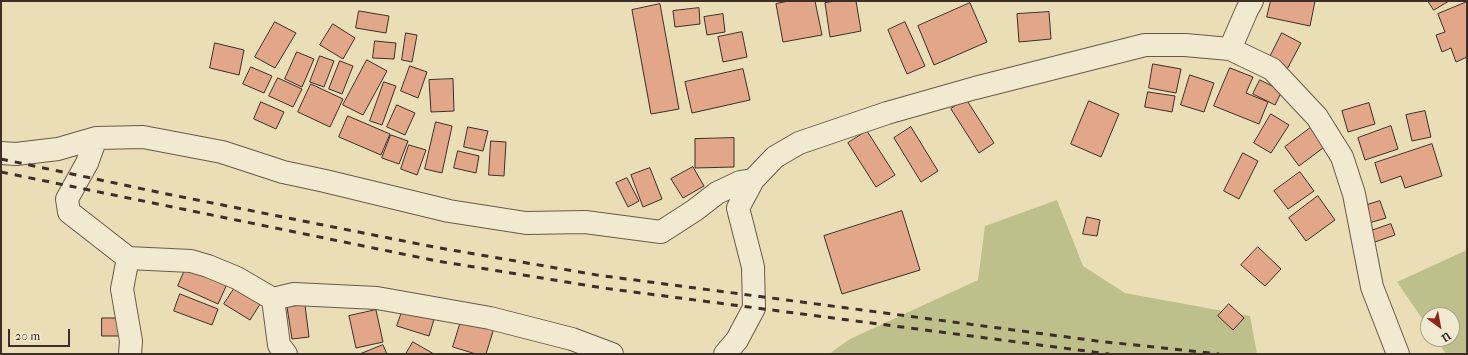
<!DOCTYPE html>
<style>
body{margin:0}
#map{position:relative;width:1468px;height:355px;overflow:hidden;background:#eadeb7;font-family:"IM FELL French Canon",serif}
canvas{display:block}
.frame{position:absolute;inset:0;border:2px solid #3d2e26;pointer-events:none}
.north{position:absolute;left:1420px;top:307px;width:40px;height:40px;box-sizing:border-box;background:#f1ead0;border:1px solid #a99f8c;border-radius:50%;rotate:148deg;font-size:11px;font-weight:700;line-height:16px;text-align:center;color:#3d2e26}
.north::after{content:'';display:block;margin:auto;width:14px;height:18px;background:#8f2418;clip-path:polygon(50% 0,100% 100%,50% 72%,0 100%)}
.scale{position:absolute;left:8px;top:329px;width:62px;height:18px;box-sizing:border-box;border:2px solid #3d2e26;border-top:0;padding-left:5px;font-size:12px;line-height:14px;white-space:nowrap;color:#3d2e26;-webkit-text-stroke:3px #f1ead0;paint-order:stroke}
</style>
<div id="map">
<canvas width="1468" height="355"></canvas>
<div class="frame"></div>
<div class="north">U</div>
<div class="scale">20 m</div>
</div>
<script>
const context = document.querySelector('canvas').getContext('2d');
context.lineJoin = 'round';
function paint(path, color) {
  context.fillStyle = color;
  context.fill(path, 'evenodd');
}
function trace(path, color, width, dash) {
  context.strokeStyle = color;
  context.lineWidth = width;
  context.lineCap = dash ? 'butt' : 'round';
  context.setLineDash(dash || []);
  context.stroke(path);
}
const green = new Path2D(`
 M1057,200L1083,266L1125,293L1250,316L1257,354H829L850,339L978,280L985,226Z
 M1467,250V353L1446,354L1436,339H1452V315H1428V327L1397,282Z`);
const building = new Path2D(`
 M789,1H815L822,35L783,42L776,4Z
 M836,1H856L861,31L830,37L825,3Z
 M1271,1H1315L1310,26L1267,17Z
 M1428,1H1449L1434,10Z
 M1467,2V57L1456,62L1451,48L1442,52L1436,35L1445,32L1438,14Z
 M970,3L987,42L934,65L918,26Z
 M660,4L679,109L651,114L632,10Z
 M699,8L700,24L675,27L673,11Z
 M359,11L389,16L386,33L356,28Z
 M1049,12L1051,39L1019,42L1017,14Z
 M723,14L725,32L707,35L704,17Z
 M275,22L296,33L275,68L255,57Z
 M905,22L925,66L907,74L888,30Z
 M333,24L355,38L343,59L320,45Z
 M742,32L747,57L723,62L718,37Z
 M406,33L417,35L412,62L402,60Z
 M1282,33L1301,43L1285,73L1267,63Z
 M375,41L396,43L394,59L373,58Z
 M215,43L244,50L239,75L210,68Z
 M297,52L314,59L302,87L285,79Z
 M320,56L334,61L324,87L310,82Z
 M367,60L387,71L363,115L343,105Z
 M340,61L353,66L342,94L329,89Z
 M1153,64L1181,69L1176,93L1149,88Z
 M410,66L427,72L418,98L401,91Z
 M251,67L272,76L264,93L243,84Z
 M1230,68L1253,77L1246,93L1268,102L1259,124L1214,106Z
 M743,69L750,100L692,113L685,82Z
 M1190,75L1214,83L1204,112L1181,105Z
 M278,78L302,89L293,107L269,96Z
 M453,79L454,111L431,112L429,80Z
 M1260,80L1282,91L1275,105L1253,94Z
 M384,82L396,86L382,125L370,121Z
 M311,84L343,99L330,127L298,112Z
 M1148,92L1175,96L1172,112L1145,107Z
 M966,99L994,143L979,153L951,109Z
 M1089,101L1119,114L1101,157L1071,144Z
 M261,102L284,112L276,129L254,119Z
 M1369,103L1375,124L1348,132L1342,111Z
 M397,105L415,113L405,135L387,127Z
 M1425,111L1431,137L1412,141L1406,115Z
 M1271,114L1289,125L1271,153L1254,143Z
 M348,116L390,134L381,155L339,137Z
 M436,122L452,126L442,173L425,169Z
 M1313,126L1327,145L1299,166L1285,147Z
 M1391,126L1398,149L1365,160L1358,138Z
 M468,127L488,131L483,151L464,147Z
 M911,127L938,171L921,182L894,138Z
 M867,131L895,175L876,187L848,143Z
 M391,135L408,141L399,164L382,158Z
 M734,138V167L695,168V139Z
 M491,141L506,142L504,176L489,175Z
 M1432,144L1442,176L1405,188L1401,176L1381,183L1375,163Z
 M409,145L426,150L417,175L401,169Z
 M458,151L479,156L476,173L454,168Z
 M1243,153L1258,161L1239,199L1224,191Z
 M693,167L704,186L683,198L671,179Z
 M650,168L662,199L643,207L631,175Z
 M1300,172L1314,191L1288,209L1274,191Z
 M627,178L639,201L628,207L616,183Z
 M1318,196L1335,220L1306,241L1289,218Z
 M1380,201L1386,218L1369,223L1364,206Z
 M902,211L920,270L842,294L824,236Z
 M1087,217L1100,220L1097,236L1083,234Z
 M1391,224L1395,235L1372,243L1368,232Z
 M1258,247L1281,269L1265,286L1241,265Z
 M188,263L228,282L218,304L178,286Z
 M236,286L262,301L250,320L224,304Z
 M180,294L218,309L212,325L174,311Z
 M1229,304L1244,318L1233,330L1218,316Z
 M305,305L309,337L292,339L287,307Z
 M404,306L435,316L429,336L397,326Z
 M376,310L383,342L356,348L349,316Z
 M102,318H123V336H102Z
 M462,318L494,328L486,354H476L453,347Z
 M413,342L434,354H406Z
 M383,345L387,354H360Z`);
const minor = new Path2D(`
 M1230,49L1247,10L1252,1
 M96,138L87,163L67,199L69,212L128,258L191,261L208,266L237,278L273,299
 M1,153L16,154L58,149L96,138L143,137L222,152L283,172L325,181L449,211L526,223L585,222L661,232L695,210L717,193L740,182L753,180
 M128,258L122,289L131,341L130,354
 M286,354L279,345L273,299L294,294L377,298L490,318L572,339L612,354
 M725,354L737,340L754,308L753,267L738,208L753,180L775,157L799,143L887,113L975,88L1145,45H1185L1230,49L1272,69L1317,117L1342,157L1354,194L1372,287L1398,354`);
const rail = new Path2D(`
 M1,159L162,193L434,247L597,275L1097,341L1219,354
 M1,172L437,261L603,288L1109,354`);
paint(green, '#bdc08a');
paint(building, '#e2a789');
trace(building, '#3d2e26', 1);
trace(minor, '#685a4a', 24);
trace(minor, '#f1ead0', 22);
trace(rail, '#3d2e26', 3, [7, 7]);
</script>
